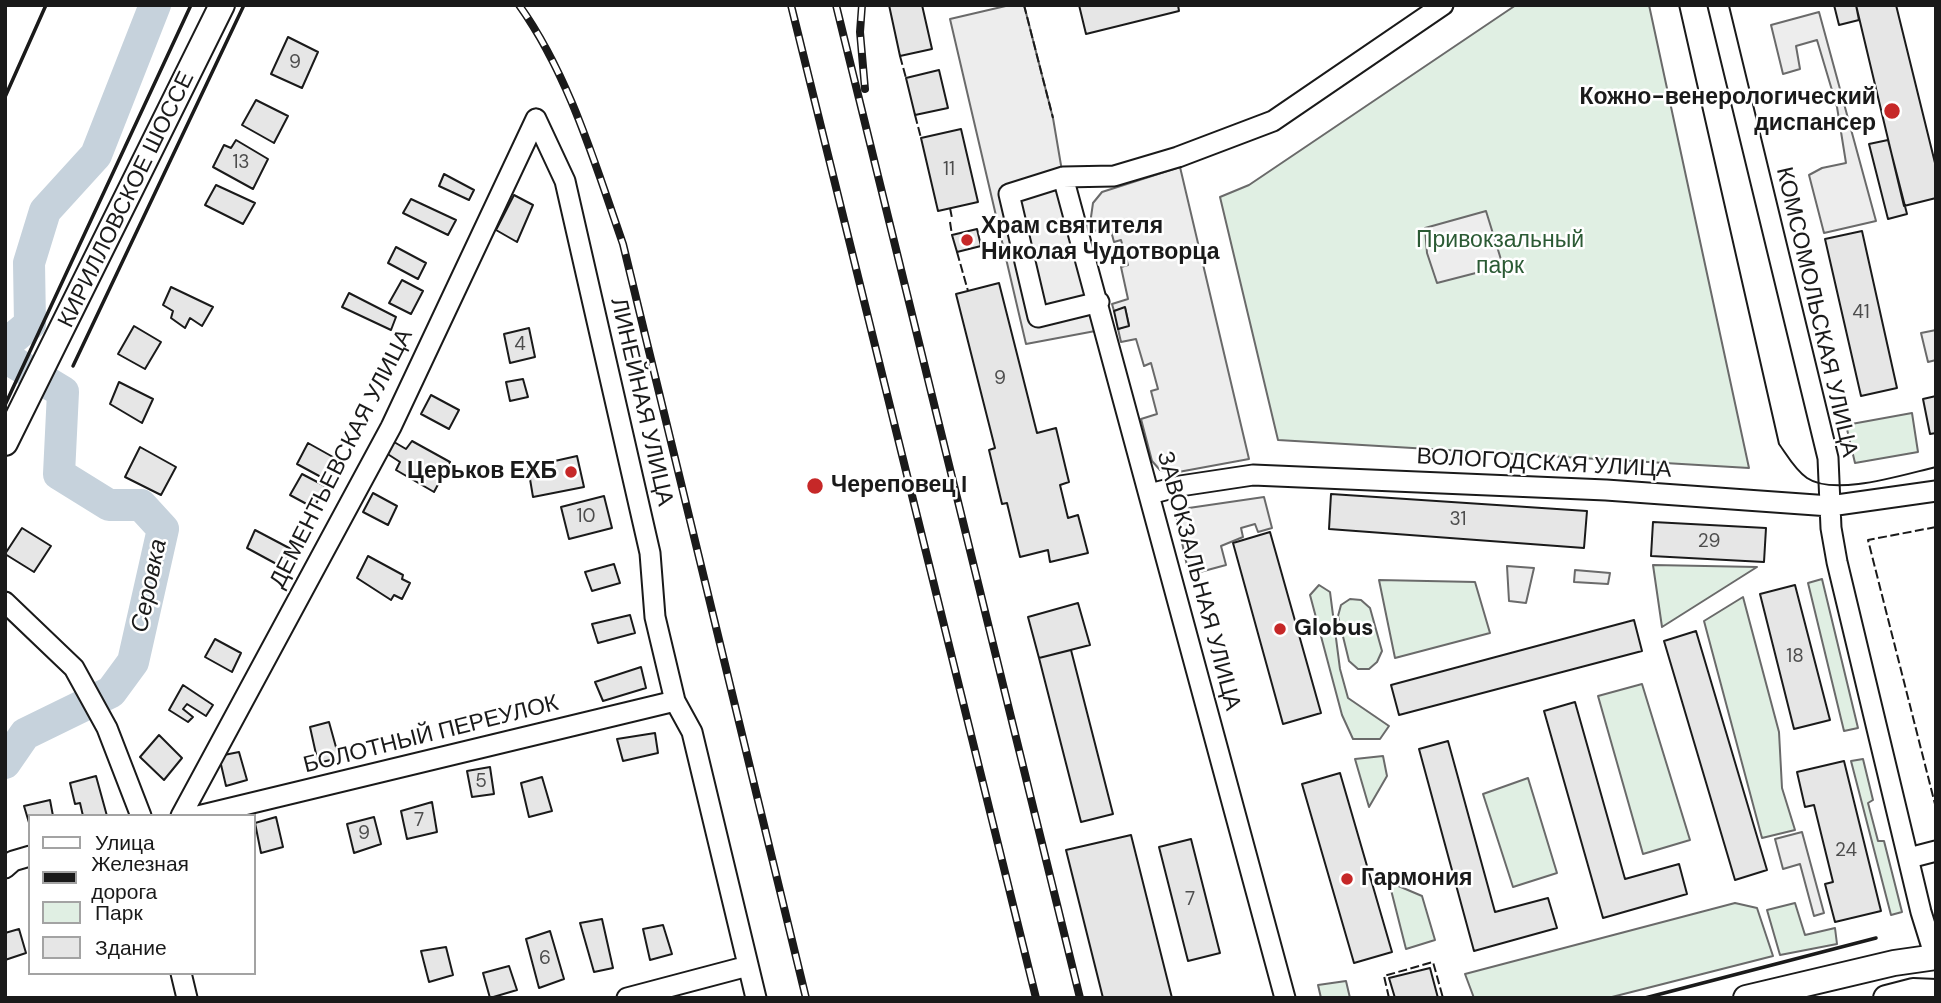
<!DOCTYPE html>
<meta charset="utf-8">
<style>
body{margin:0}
#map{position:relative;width:1941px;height:1003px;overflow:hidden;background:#fff;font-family:"DM Sans",sans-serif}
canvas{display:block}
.frame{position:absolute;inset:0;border:7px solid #1a1a1a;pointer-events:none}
.legend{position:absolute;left:28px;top:814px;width:228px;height:161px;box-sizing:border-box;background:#fff;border:2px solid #a3a3a3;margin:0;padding:9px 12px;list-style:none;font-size:21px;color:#1a1a1a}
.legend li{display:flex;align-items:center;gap:14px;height:35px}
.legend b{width:35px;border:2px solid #a3a3a3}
</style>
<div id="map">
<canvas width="1941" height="1003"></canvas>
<div class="frame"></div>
<ul class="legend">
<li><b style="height:9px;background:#fff"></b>Улица</li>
<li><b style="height:9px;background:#1a1a1a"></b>Железная дорога</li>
<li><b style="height:19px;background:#e0efe3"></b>Парк</li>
<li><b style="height:19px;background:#e6e6e6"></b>Здание</li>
</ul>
</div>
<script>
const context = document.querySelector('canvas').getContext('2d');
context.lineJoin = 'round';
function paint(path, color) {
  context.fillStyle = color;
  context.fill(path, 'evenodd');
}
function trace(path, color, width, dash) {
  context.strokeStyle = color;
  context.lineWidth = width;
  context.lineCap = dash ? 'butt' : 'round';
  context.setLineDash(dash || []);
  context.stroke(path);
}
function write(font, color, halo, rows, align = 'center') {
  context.font = font + ' "DM Sans",sans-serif';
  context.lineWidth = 5;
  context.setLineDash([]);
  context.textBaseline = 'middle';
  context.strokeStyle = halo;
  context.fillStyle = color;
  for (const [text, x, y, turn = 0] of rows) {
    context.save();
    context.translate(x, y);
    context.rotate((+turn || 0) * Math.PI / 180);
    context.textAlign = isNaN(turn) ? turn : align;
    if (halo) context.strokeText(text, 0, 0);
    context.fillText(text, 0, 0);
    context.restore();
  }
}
const green = new Path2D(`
 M1516,5H1649L1749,468L1278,440L1220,197L1249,185Z
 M1912,413L1918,452L1855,463L1846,425Z
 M1653,565L1757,567L1662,627Z
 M1822,579L1858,728L1844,731L1808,583Z
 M1379,580L1475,582L1490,633L1395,658Z
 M1319,585L1330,592L1340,669L1348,698L1389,726L1380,739H1353L1342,715L1310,595Z
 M1743,597L1779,732L1782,788L1795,830L1762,838L1704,621Z
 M1350,599L1361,600L1370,608L1382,651L1377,662L1369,669H1358L1349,661L1338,616L1341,605Z
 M1642,684L1690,840L1643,854L1598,696Z
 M1383,756L1387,776L1369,807L1355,759Z
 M1863,759L1873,800L1868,803L1878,841H1884L1902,912L1891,915L1851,761Z
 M1528,778L1557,873L1513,887L1483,794Z
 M1389,882L1422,896L1435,940L1406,949Z
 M1735,903L1757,908L1773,956L1608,998H1474L1465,974Z
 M1795,903L1805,935L1835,928L1837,944L1780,955L1767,910Z
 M1346,981L1350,998H1321L1318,985Z`);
const parking = new Path2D(`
 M1010,5H1024L1053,118L1063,177L1106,329L1026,344L950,19Z
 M1819,12L1876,221L1824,233L1809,175L1822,168L1846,163L1837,107L1817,40L1796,46L1800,69L1783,74L1771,25Z
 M1180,167L1249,459L1173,473L1160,470L1152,461L1141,419L1157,414L1151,391L1158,389L1151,363L1144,366L1136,339L1121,342L1118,329L1129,325L1125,308L1114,311L1112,304L1128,299L1121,267L1128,265L1121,240L1114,242L1110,227L1094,231L1091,217L1093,203L1102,192Z
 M1486,211L1503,266L1437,283L1427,253L1425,228Z
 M1936,330V360L1928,362L1921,333Z
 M1264,497L1272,528L1258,532L1255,524L1241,528L1243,537L1221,546L1226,565L1189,575L1175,510Z
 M1507,566L1534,568L1526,603L1509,601Z
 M1575,570L1610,573L1608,584L1574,582Z
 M1802,832L1824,913L1814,916L1800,864L1783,869L1775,839Z`);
const river = new Path2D(`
 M5,345L30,324L29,263L45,211L96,155L155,5
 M5,357L63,392L59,474L109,505H141L163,529L133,662L111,692L25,734L5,763`);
const building = new Path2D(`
 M889,5H922L932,49L900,56Z
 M1079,5H1178L1179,11L1086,34Z
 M1834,5H1856L1859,20L1839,25Z
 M1856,5H1896L1936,167V198L1904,206Z
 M288,37L318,52L302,88L271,74Z
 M939,70L948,108L915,115L906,78Z
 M256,100L288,116L274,143L242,125Z
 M961,129L978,202L938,211L921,138Z
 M236,140L268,159L253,189L213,167L224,145L231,148Z
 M1888,140L1907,214L1888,219L1869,144Z
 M444,174L474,190L469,200L439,186Z
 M216,185L255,203L243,224L205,205Z
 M514,195L533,205L517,242L496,230Z
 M411,199L456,220L448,235L403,213Z
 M977,229L981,246L957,252L952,235Z
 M1862,231L1897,388L1861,396L1825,239Z
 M396,247L426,263L418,279L388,263Z
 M402,280L423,291L411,314L389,303Z
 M999,283L1037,433L1056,428L1069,482L1060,485L1068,518L1078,515L1088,553L1050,562L1048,550L1020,557L1007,503L1002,504L989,450L995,448L956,294Z
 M171,287L213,307L202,326L190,318L185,328L171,318L173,311L163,305Z
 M349,293L396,317L391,330L342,307Z
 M1125,307L1129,326L1118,329L1114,311Z
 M134,326L161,342L145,369L118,354Z
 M529,328L535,357L510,363L504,334Z
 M523,379L528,397L510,401L506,382Z
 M119,382L153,399L142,423L110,404Z
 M431,395L459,410L449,429L421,414Z
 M1936,396V433L1930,434L1923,399Z
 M389,439L406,449L412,441L450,462L434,492L396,470L400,462L383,451Z
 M308,443L333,457L321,477L297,464Z
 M140,447L176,467L161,495L125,477Z
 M577,456L584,487L533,497L528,467Z
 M302,474L325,486L314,508L290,495Z
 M373,493L397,506L388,525L363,512Z
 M1331,494L1587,511L1584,548L1329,529Z
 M604,496L612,528L569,539L561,507Z
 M1653,522L1766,528L1764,562L1651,556Z
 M22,528L51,546L34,572L5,554Z
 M255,530L291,549L282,567L247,548Z
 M1270,532L1321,713L1283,724L1233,543Z
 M368,556L403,575L402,579L410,583L402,599L394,595L391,600L357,578Z
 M614,564L620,583L592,591L585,572Z
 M1795,585L1830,720L1794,729L1760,594Z
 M1078,603L1090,645L1039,658L1028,617Z
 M630,615L635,633L598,643L592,624Z
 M1634,620L1642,651L1399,715L1391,685Z
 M1696,631L1767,870L1735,880L1664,641Z
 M215,639L241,653L232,672L205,657Z
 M1071,650L1113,814L1081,822L1039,658Z
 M641,667L646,688L603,701L595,682Z
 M183,685L213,705L206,716L187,704L183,709L193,717L188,722L169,710Z
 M1575,702L1625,879L1679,864L1687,894L1603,918L1544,711Z
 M329,722L339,758L318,763L310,727Z
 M655,733L658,753L623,761L617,739Z
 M159,735L182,758L164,780L140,757Z
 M1448,741L1495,912L1548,898L1557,928L1474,951L1419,749Z
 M239,752L247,780L226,786L219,756Z
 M1844,761L1881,911L1835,922L1825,884L1833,882L1814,805L1805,807L1797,772Z
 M490,767L494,794L472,797L467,771Z
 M1340,773L1392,952L1354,963L1302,784Z
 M96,776L107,816H83L80,803L75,804L70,783Z
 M542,777L552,811L529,817L521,783Z
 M50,800L53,816H30V826L24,806Z
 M432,802L437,832L407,839L401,811Z
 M276,817L283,847L261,853L255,823Z
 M374,817L381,844L354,853L347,824Z
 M1131,835L1172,998H1103L1066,850Z
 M1191,839L1220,953L1188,961L1159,847Z
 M602,919L613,968L594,972L580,923Z
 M663,925L672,954L650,960L643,929Z
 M19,929L26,953L5,960V933Z
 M550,931L564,979L539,988L526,939Z
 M446,947L453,975L429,982L421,951Z
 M509,966L517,990L490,998L483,973Z
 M1430,968L1438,998H1395L1389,978Z`);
const minor = new Path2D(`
 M1718,5L1828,458L1831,528L1837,562L1921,912L1935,957
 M536,119L565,181L650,553L655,617L675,701L692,732L756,998
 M1063,177L1285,998
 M1099,302L1038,317L1009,194L1063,177L1114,176L1178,157L1273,121L1443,5
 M1150,494L1180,486L1253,475L1606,490L1830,506L1936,491
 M5,602L74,668L107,728L141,816
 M181,816L391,427L536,119
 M198,816L675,701
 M1909,858L1936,851
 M5,868L13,861L30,856
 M181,973L187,998
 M627,998L748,966`);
const major = new Path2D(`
 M5,443L222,5
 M1746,998L1894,963L1936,957
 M1886,998L1913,991L1936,992`);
const tram = new Path2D(`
 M1679,5L1779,444C1787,455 1795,470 1807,478C1835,497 1905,474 1936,467`);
const rail = new Path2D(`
 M519,5C569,75 595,164 623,244L806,998
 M791,5L1036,998
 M836,5L1080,998
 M862,5L860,32L865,89`);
const fence = new Path2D(`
 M1024,5L1053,118
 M900,56L906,78
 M915,115L921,138
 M950,208L952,218
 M950,222L952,235
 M957,252L968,291
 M1936,527L1868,540L1936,808
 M1389,998L1384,976L1433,962L1443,998`);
const wall = new Path2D(`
 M5,97L46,5
 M73,366L244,5
 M5,405L191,5
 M1645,998L1876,938`);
const markers = [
 [1892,111,9,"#c62828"],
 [967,240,7,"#c62828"],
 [571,472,7,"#c62828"],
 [815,486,9,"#c62828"],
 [1280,629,7,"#c62828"],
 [1347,879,7,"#c62828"]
];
const numberNames = [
 ["9",295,63],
 ["13",241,163],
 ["11",949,170],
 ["41",1861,313],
 ["4",520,345],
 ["9",1000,379],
 ["10",586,517],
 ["31",1458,520],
 ["29",1709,542],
 ["18",1795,657],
 ["5",481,782],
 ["7",419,821],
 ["9",364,834],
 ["24",1846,851],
 ["7",1190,900],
 ["6",545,959]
];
const poiNames = [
 ["Кожно-венерологический",1876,98,"right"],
 ["диспансер",1876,124,"right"],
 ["Храм святителя",981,227],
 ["Николая Чудотворца",981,253],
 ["Церьков ЕХБ",557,472,"right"],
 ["Череповец I",831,486],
 ["Globus",1294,629],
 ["Гармония",1361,879]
];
const streetNames = [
 ["КИРИЛЛОВСКОЕ ШОССЕ",127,200,-64],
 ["КОМСОМОЛЬСКАЯ УЛИЦА",1816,312,77],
 ["ЛИНЕЙНАЯ УЛИЦА",641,402,77],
 ["ДЕМЕНТЬЕВСКАЯ УЛИЦА",342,459,-63],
 ["ВОЛОГОДСКАЯ УЛИЦА",1544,464,3],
 ["ЗАВОКЗАЛЬНАЯ УЛИЦА",1198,581,75],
 ["БОЛОТНЫЙ ПЕРЕУЛОК",431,735,-14]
];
const parkNames = [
 ["Привокзальный",1500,241],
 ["парк",1500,267]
];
const waterNames = [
 ["Серовка",150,586,-78]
];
paint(green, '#e0efe3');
trace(green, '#6a6a6a', 2);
paint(parking, '#ededed');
trace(parking, '#6a6a6a', 2);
trace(river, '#c6d2dc', 32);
paint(building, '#e6e6e6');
trace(building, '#1a1a1a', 2);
trace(minor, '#1a1a1a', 23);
trace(major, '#1a1a1a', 28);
trace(minor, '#fff', 19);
trace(major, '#fff', 24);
trace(tram, '#1a1a1a', 2);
trace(rail, '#1a1a1a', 8);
trace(rail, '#fff', 5, [16]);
trace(fence, '#1a1a1a', 2, [9, 3.5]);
trace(wall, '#1a1a1a', 3.5);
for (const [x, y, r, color] of markers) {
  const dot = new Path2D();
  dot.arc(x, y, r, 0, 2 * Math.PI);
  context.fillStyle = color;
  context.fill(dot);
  trace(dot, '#fff', 2.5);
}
write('19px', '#4d4d4d', null, numberNames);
write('bold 23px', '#1a1a1a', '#fff', poiNames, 'left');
write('23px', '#1a1a1a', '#fff', streetNames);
write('23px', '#2b5a34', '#fff', parkNames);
write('italic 24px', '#1a1a1a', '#fff', waterNames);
</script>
